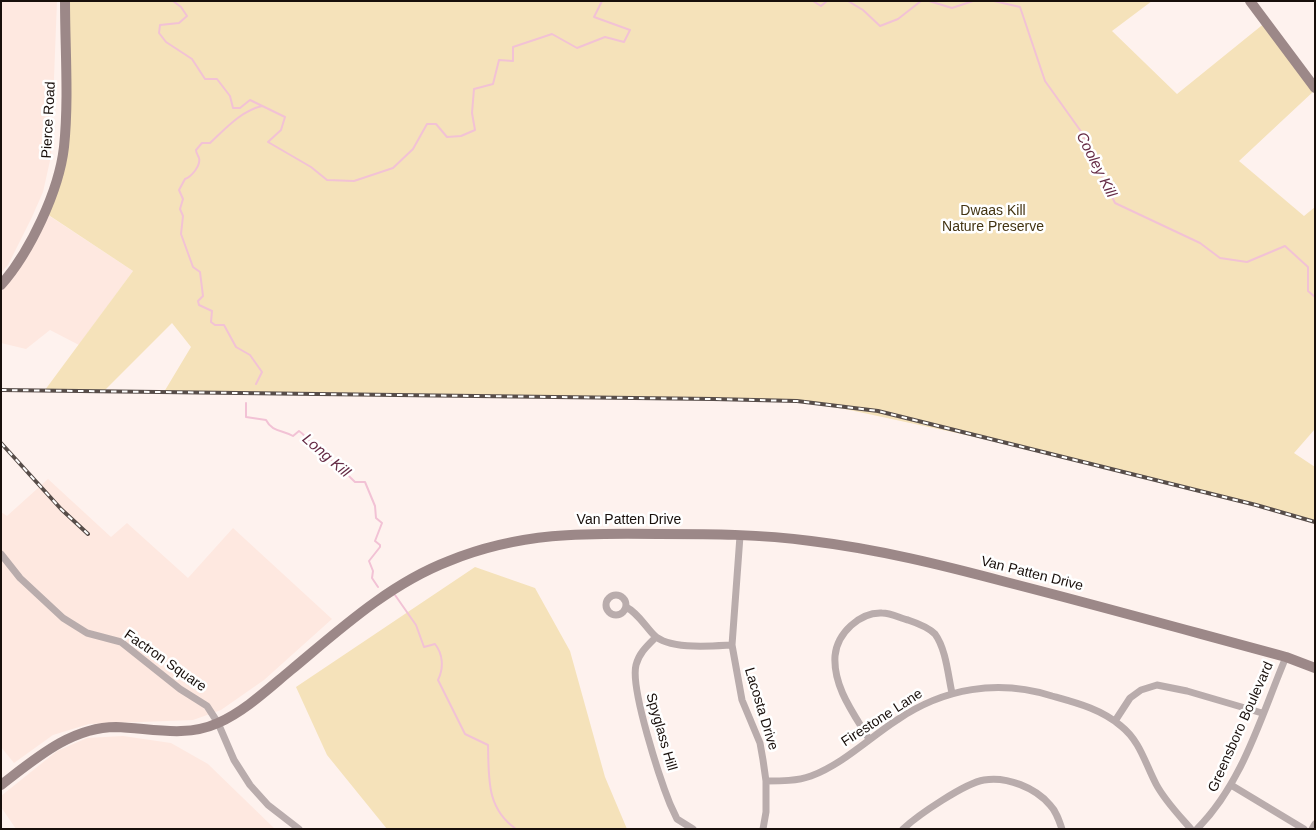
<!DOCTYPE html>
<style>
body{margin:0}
#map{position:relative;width:1316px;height:830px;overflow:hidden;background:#fef2ee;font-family:Helvetica,sans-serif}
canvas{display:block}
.frame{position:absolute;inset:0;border:2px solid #180f0b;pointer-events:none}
</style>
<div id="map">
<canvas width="1316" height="830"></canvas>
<div class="frame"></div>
</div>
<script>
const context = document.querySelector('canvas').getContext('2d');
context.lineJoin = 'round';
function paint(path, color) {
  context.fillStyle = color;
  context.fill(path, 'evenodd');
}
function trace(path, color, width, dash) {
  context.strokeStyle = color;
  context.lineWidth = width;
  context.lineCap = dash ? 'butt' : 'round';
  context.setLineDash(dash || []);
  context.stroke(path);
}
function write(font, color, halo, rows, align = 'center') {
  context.font = font + ' Helvetica,sans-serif';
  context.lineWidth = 5;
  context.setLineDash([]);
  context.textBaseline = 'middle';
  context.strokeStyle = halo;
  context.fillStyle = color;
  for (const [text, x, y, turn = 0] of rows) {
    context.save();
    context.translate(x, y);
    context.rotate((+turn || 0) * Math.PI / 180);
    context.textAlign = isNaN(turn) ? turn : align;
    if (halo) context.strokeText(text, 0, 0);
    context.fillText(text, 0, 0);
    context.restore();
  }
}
const built = new Path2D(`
 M1,1H57L51,156L43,192L32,217L8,265L1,273Z
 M48,215L133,271L79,345L50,330L26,349L1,343V292L21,266Z
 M48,479L111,537L127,523L188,578L233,528L332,619L264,680L221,710L193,720L89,724L53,735L14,763L1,747V512L7,516Z
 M123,736L171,743L208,764L275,829H16L1,807V796L57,751L87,738Z`);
const green = new Path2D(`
 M66,1H1152L1112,31L1177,94L1266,22L1315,90L1239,161L1304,216L1315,207V429L1294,453L1315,467V523L1292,515L1036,450L817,403L691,399L164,392L191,347L172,323L104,391L45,390L133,271L44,212L63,161Z
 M475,567L535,588L570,651L605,777L627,829H387L327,755L296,687Z`);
const stream = new Path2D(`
 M173,1L181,7L187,16L179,23L160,25L159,33L166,42L192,59L205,79H217L230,96L233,108H240L250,100L285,117L281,130L268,142L311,167L327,180L354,181L393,168L413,149L427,124H436L447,137L461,136L475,130L472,113L474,89L493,84L499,60L513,61V47L552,34L577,48L605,37L624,42L630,30L594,17L602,1
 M813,1L821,6L827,1
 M848,1L863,10L880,26L898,19L921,1
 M929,1L952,8L973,1
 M994,1L1020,7L1045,81L1080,130L1115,203L1200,243L1220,258L1247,262L1285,246L1308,267V291L1315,297
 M256,384L262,372L250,355L236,347L224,325H215L211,322L212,311L199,305L198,301L203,296L200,272L193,267L181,234L183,216L180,209L183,199L179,190L185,179C191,177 201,166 199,158C198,155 196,153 196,150L202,143H210C226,128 241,111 262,106
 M246,403V417L266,420C272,432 283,430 293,436L299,431C304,434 306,438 310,442C326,455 341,468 355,482H365L375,506L376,518L382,523L375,541L380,545V547L369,561L373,571L372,578L378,587
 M395,595L416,625L424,647L435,644C443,654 444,668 438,680L465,734L488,745C489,778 486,808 516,829`);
const street = new Path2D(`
 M740,536L732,645L742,700L760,743L763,760L766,781V812L763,829
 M1,554L20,578L63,618L87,633L121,642L180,689L207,706L218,723L234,760L250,785L268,805L299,829
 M606 605a10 10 0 1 1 20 0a10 10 0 1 1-20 0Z
 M626,607C638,613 645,626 654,635C669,650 712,646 732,645
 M656,637C647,646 639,653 636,665C630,688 660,779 670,804L677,819L693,829
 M1115,721L1130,698L1141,690L1157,685L1187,691L1262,713
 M869,739C854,714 833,687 835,656C837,633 860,612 882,613C891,613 900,618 908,620C917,623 928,627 935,634C946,649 948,675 952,693
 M766,781C781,781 797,781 811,776C843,764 869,738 897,720C944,688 998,679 1052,696C1077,703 1101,709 1121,726C1140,741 1145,763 1156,784C1165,801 1178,814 1191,829
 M1231,785L1304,829
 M903,829C918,815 965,783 984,780C1007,776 1036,788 1050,805C1056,811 1059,820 1062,829
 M1197,829C1243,783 1261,716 1286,657
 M1312,829L1315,824`);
const secondary = new Path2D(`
 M1250,1L1315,88
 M1,285C30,252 59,191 64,147C69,99 65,49 65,1
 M1,785C35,759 71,727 116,727C150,728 185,738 218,723C245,711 268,689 291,670C339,630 389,584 449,561C520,532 584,533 659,534C710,534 760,534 811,541C877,549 942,565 1006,582C1100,606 1193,632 1286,657L1315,668`);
const rail = new Path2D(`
 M1,390L713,399L797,401L878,411L1256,505L1315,522
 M1,443L61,509L88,534`);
const streetNames = [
 ["Pierce Road",49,120,-87],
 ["Van Patten Drive",629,520],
 ["Van Patten Drive",1032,574,14],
 ["Factron Square",165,661,35],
 ["Lacosta Drive",761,709,73],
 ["Firestone Lane",882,718,-33],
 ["Greensboro Boulevard",1241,727,-66],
 ["Spyglass Hill",661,732,74]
];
const parkNames = [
 ["Dwaas Kill",993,211],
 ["Nature Preserve",993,227]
];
const waterNames = [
 ["Cooley Kill",1096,165,63],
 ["Long Kill",326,456,41]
];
paint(built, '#fee8e0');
paint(green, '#f5e2ba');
trace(stream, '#f2c2d5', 2);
trace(street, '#b9acac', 7);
trace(secondary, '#9c8888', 10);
trace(rail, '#574d49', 4);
trace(rail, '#fff', 2, [5.5]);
write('14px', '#180f0b', '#fff', streetNames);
write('14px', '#433412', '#fff', parkNames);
write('italic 15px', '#652b45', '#fff', waterNames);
</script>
